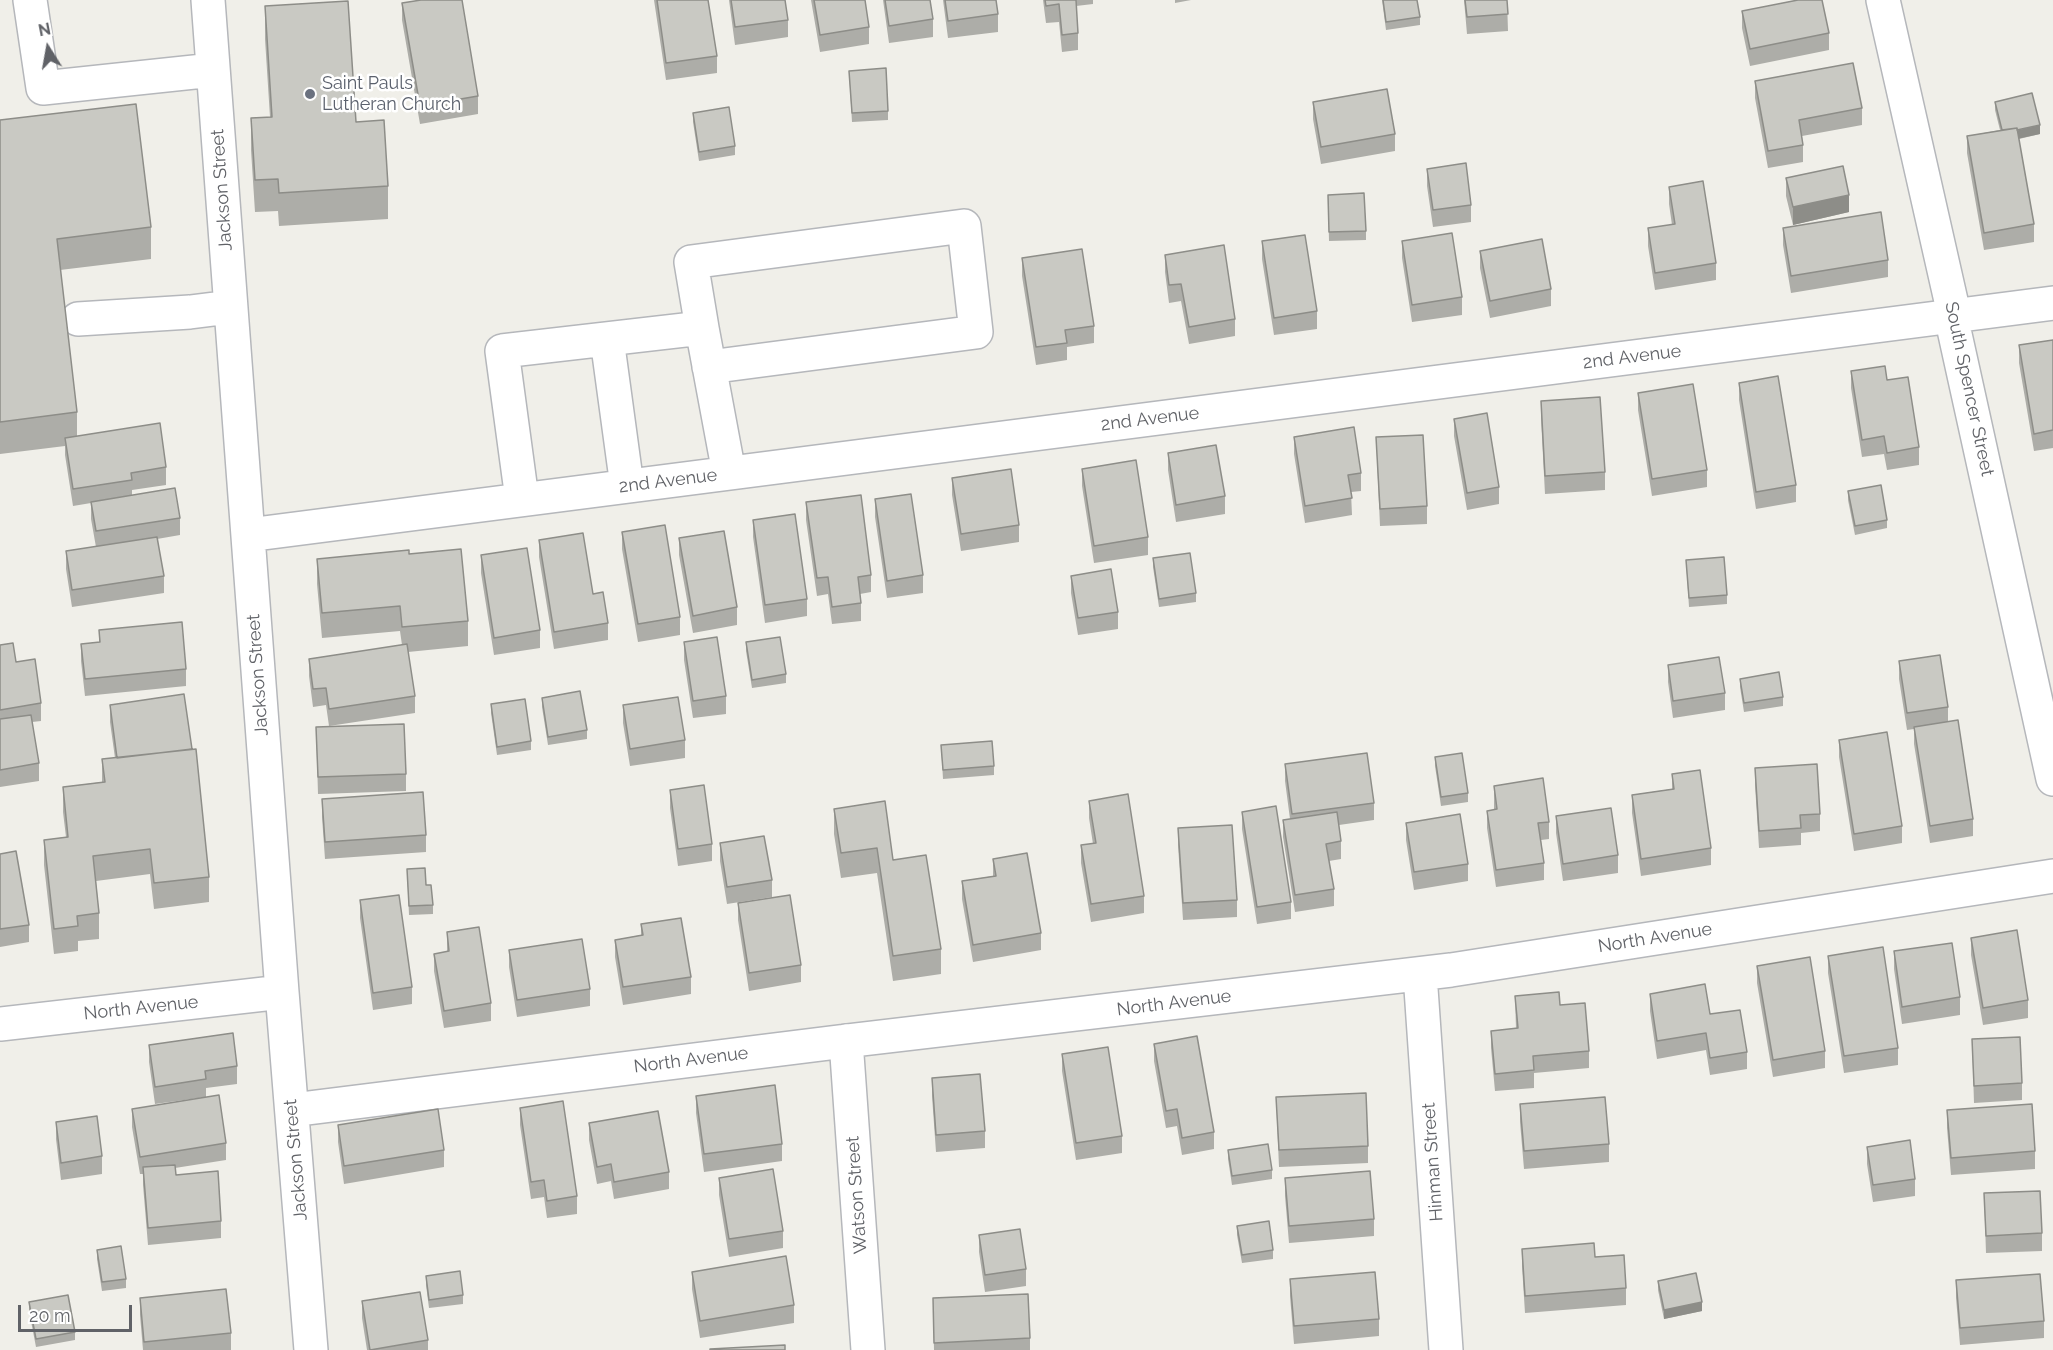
<!DOCTYPE html>
<style>
body{margin:0}
#map{position:relative;width:2053px;height:1350px;overflow:hidden;background:#f0efe9;font-family:Raleway,sans-serif}
canvas{display:block}
.north{position:absolute;left:18px;top:18px;width:60px;height:60px;-webkit-text-stroke:4px #fff;paint-order:stroke;rotate:349deg;font-size:16px;font-weight:700;line-height:24px;text-align:center;color:#606267}
.north::after{content:'';display:block;margin:auto;width:21px;height:27px;background:#606267;clip-path:polygon(50% 0,100% 100%,50% 72%,0 100%)}
.scale{position:absolute;left:18px;top:1305px;width:114px;height:27px;box-sizing:border-box;border:3px solid #606267;border-top:0;padding-left:8px;font-size:18px;line-height:21px;white-space:nowrap;color:#606267;-webkit-text-stroke:4px #fff;paint-order:stroke}
</style>
<div id="map">
<canvas width="2053" height="1350"></canvas>
<div class="north">N</div>
<div class="scale">20 m</div>
</div>
<script>
const context = document.querySelector('canvas').getContext('2d');
context.lineJoin = 'round';
function trace(path, color, width, dash) {
  context.strokeStyle = color;
  context.lineWidth = width;
  context.lineCap = dash ? 'butt' : 'round';
  context.setLineDash(dash || []);
  context.stroke(path);
}
function paint(path, color) {
  context.fillStyle = color;
  context.fill(path, 'evenodd');
}
function write(font, color, halo, rows, align = 'center') {
  context.font = font + ' Raleway,sans-serif';
  context.lineWidth = 5;
  context.setLineDash([]);
  context.textBaseline = 'middle';
  context.strokeStyle = halo;
  context.fillStyle = color;
  for (const [text, x, y, turn = 0] of rows) {
    context.save();
    context.translate(x, y);
    context.rotate((+turn || 0) * Math.PI / 180);
    context.textAlign = isNaN(turn) ? turn : align;
    if (halo) context.strokeText(text, 0, 0);
    context.fillText(text, 0, 0);
    context.restore();
  }
}
const minor = new Path2D(`
 M30,0L43,88L213,70
 M208,0L282,992L311,1350
 M1883,0L1954,314L1951,316L2053,779
 M78,319L190,312L230,307
 M702,328L691,262L964,226L976,332L709,367
 M607,339L627,486
 M522,499L502,351L702,328L729,473
 M248,535L2053,303
 M1420,974L1446,1350
 M0,1024L282,992
 M846,1041L868,1350
 M292,1110L846,1041L1451,970L2053,876`);
const wall = new Path2D(`
 M654,0H708L717,56V73L666,80Z
 M729,0H785L788,20V37L735,45Z
 M811,0H865L869,27V44L820,52Z
 M883,0H930L933,19V37L889,43Z
 M943,0H996L998,14V32L948,38Z
 M1043,0H1093V4L1076,6L1078,33V50L1062,52L1059,22L1046,23Z
 M1175,0H1191L1175,3Z
 M1382,0H1417L1420,17V25L1386,30Z
 M1464,0H1507L1508,31L1467,34Z
 M402,3L478,96V114L420,124L402,20Z
 M265,6L356,122L388,186V219L279,226L278,211L255,212L251,150V118L270,117L265,39Z
 M1742,11L1829,33V50L1750,66L1742,28Z
 M849,71L888,111V120L852,122Z
 M1755,81L1862,108V125L1802,136L1803,145V162L1768,168L1755,98Z
 M1313,102L1395,134V151L1321,164L1313,119Z
 M1995,102L2040,134L2019,139L2034,224V242L1984,250L1967,153V136L2000,130L1995,110Z
 M693,113L735,146V155L699,161L693,122Z
 M0,120L151,227V259L60,270L77,412V436L166,467V485L132,490V495L180,518V535L157,539L164,576V593L72,607L66,569V551L96,547L91,519V503L73,506L65,455V446L0,454Z
 M1427,169L1471,205V222L1433,227L1427,186Z
 M1786,178L1849,212L1793,225L1786,196Z
 M1669,187L1716,263V280L1655,290L1648,246V228L1672,225L1669,204Z
 M1328,195L1366,231V240L1329,241Z
 M1783,228L1888,260V277L1791,293L1783,245Z
 M1262,241L1317,311V329L1274,335L1262,259Z
 M1402,241L1462,297V315L1412,322L1402,258Z
 M1480,251L1551,289V306L1490,318L1480,268Z
 M1165,255L1235,319V336L1189,344L1181,301L1169,303L1165,272Z
 M1022,258L1094,326V343L1067,347V360L1036,365L1022,276Z
 M2053,340V448L2034,451L2019,363V345Z
 M1851,371L1887,380L1919,447V465L1887,470L1884,454L1862,457L1851,388Z
 M1739,383L1796,485V502L1756,509L1739,400Z
 M1638,393L1707,470V487L1652,496L1638,410Z
 M1541,401L1605,472V490L1545,494L1541,418Z
 M1454,419L1499,487V504L1467,510L1454,436Z
 M1294,437L1361,473V491L1351,492L1352,515L1305,523L1294,454Z
 M1376,437L1427,506V524L1380,526Z
 M1168,453L1225,496V514L1176,522L1168,470Z
 M1082,469L1148,537V555L1094,563L1082,486Z
 M952,478L1019,525V542L961,551L952,495Z
 M1848,491L1887,520V528L1855,535L1848,500Z
 M875,499L923,575V593L887,598L875,517Z
 M806,502L871,575V592L860,594L861,603V621L832,624L828,594L817,596L806,520Z
 M753,520L807,599V616L765,623L753,537Z
 M622,532L680,617V635L638,642L622,549Z
 M679,538L737,607V625L693,633L679,555Z
 M539,540L608,623V640L554,649L539,557Z
 M409,554L468,621V646L408,652L415,696V713L329,726L326,705L313,707L309,676V659L402,645L400,631L322,638L317,584V559Z
 M481,555L540,630V648L494,655L481,573Z
 M1153,558L1196,593V602L1159,607L1153,567Z
 M1686,560L1727,595V604L1689,607Z
 M1071,576L1118,612V629L1078,635L1071,593Z
 M99,630L186,669V686L85,696L81,661V644L99,642Z
 M684,642L726,696V714L693,718L684,660Z
 M746,642L786,674V683L752,688L746,651Z
 M0,645L16,662L41,703V721L32,722L39,763V781L0,787Z
 M1899,661L1948,707V721L1973,819V836L1930,843L1914,744V729L1907,730L1899,679Z
 M1668,665L1725,693V710L1673,718L1668,682Z
 M1740,679L1783,697V706L1744,712L1740,687Z
 M542,698L587,730V739L548,745L542,707Z
 M491,704L531,741V750L497,755L491,713Z
 M110,705L209,877V902L154,909L150,874L96,881L99,913V939L78,941V951L54,954L44,865V840L66,837L63,812V787L102,782V759L115,758L110,722Z
 M623,705L685,740V758L630,766L623,723Z
 M316,727L406,774V791L318,794Z
 M1839,740L1902,826V843L1854,851L1839,757Z
 M941,745L994,766V775L943,779Z
 M1435,757L1468,793V802L1441,806L1435,766Z
 M1285,764L1374,803V820L1339,825L1341,841V859L1329,861L1334,889V906L1295,912L1283,837V820L1290,819L1285,781Z
 M1755,768L1820,814V831L1801,833V845L1759,848L1755,785Z
 M1672,774L1711,848V865L1641,876L1632,813V795L1672,789Z
 M1494,786L1549,822V839L1541,840L1544,863V880L1496,887L1487,828V811L1494,810Z
 M670,790L712,844V861L678,866L670,808Z
 M322,799L426,835V852L325,859L322,817Z
 M1089,801L1144,896V913L1091,922L1081,863V845L1093,844L1089,818Z
 M834,809L893,860L941,949V974L893,981L877,873L841,878L834,834Z
 M1242,812L1291,902V919L1257,924L1242,829Z
 M1556,816L1618,855V873L1563,881L1556,833Z
 M1406,823L1468,864V881L1414,890L1406,840Z
 M1178,828L1237,900V917L1183,920L1178,845Z
 M720,843L772,880V897L727,904L720,861Z
 M0,854L29,925V942L0,947Z
 M993,859L1041,933V950L973,962L962,899V881L993,876Z
 M407,869L426,885L433,905V914L409,915Z
 M360,900L412,987V1004L373,1010L360,918Z
 M738,903L801,965V982L749,991L738,920Z
 M641,924L691,977V994L623,1005L615,957V940L641,935Z
 M447,932L491,1003V1021L444,1028L434,971V954L447,952Z
 M1971,938L2028,1000V1018L1983,1025L1971,955Z
 M509,950L590,989V1006L517,1017L509,967Z
 M1894,951L1960,997V1015L1902,1024L1894,969Z
 M1828,956L1898,1048V1065L1844,1073L1828,973Z
 M1757,966L1825,1051V1068L1773,1077L1757,983Z
 M1650,994L1710,1014L1747,1052V1069L1710,1075L1706,1050L1657,1059L1650,1011Z
 M1515,996L1560,1005L1589,1051V1068L1534,1073V1088L1495,1091L1491,1048V1031L1516,1029Z
 M1972,1039L2022,1083V1100L1974,1103Z
 M1154,1044L1214,1132V1149L1182,1155L1177,1126L1166,1128L1154,1061Z
 M149,1045L237,1066V1084L206,1088V1097L155,1104L149,1062Z
 M1062,1054L1122,1136V1153L1076,1160L1062,1071Z
 M932,1078L985,1131V1148L936,1152L932,1096Z
 M696,1096L782,1144V1161L704,1172L696,1113Z
 M1276,1097L1368,1146V1163L1279,1167Z
 M1520,1104L1609,1144V1162L1524,1169L1520,1122Z
 M520,1108L577,1196V1214L547,1218L544,1197L531,1199L520,1125Z
 M132,1109L226,1143V1160L175,1168L176,1175L221,1221V1238L148,1245L143,1185V1174H140L132,1127Z
 M1947,1110L2035,1151V1169L1951,1175L1947,1128Z
 M56,1122L102,1156V1174L61,1180L56,1139Z
 M589,1123L669,1172V1189L614,1199L611,1181L597,1184L589,1140Z
 M338,1125L444,1150V1167L344,1184L338,1142Z
 M1867,1147L1915,1179V1196L1873,1202L1867,1164Z
 M1228,1150L1272,1170V1179L1232,1185L1228,1159Z
 M719,1178L783,1231V1248L729,1257L719,1195Z
 M1285,1178L1374,1219V1236L1289,1243L1285,1196Z
 M1984,1193L2042,1233V1251L1986,1253Z
 M1237,1226L1273,1250V1259L1242,1263L1237,1235Z
 M979,1235L1026,1269V1286L985,1292L979,1252Z
 M1522,1249L1595,1257L1626,1288V1305L1525,1313L1522,1266Z
 M97,1250L126,1279V1288L102,1291L97,1259Z
 M692,1272L794,1305V1323L700,1338L692,1289Z
 M426,1276L463,1295V1304L429,1308L426,1285Z
 M1290,1279L1379,1319V1336L1294,1344L1290,1296Z
 M1956,1280L2044,1321V1338L1960,1345L1956,1298Z
 M1658,1281L1702,1311L1664,1319L1658,1290Z
 M140,1298L231,1333V1350H143L140,1315Z
 M933,1298L1030,1338V1350H934Z
 M362,1301L428,1340V1350H367L362,1318Z
 M29,1302L75,1332V1340L36,1347L29,1311Z`);
const shadedWall = new Path2D(`
 M2040,125V134L2003,142V134Z
 M1849,195V212L1793,225V207Z
 M1702,1302V1311L1664,1319V1310Z`);
const building = new Path2D(`
 M421,0H462L478,96L420,106L402,3Z
 M657,0H708L717,56L666,63Z
 M731,0H785L788,20L735,27Z
 M814,0H865L869,27L820,35Z
 M885,0H930L933,19L889,26Z
 M945,0H996L998,14L948,21Z
 M1045,0H1076L1078,33L1062,35L1059,4L1046,6Z
 M1383,0H1417L1420,17L1386,22Z
 M1465,0H1507L1508,14L1467,17Z
 M1798,0H1822L1829,33L1750,49L1742,11Z
 M348,1L356,122L384,120L388,186L279,193L278,179L255,180L251,118L272,117L265,6Z
 M1853,63L1862,108L1799,120L1803,145L1768,151L1755,81Z
 M886,68L888,111L852,113L849,71Z
 M1387,89L1395,134L1321,147L1313,102Z
 M2032,93L2040,125L2017,130V128L2002,130L1995,102Z
 M136,104L151,227L57,239L77,412L0,422V120Z
 M729,107L735,146L699,152L693,113Z
 M2017,128L2034,224L1984,233L1967,136Z
 M1466,163L1471,205L1433,210L1427,169Z
 M1843,166L1849,195L1793,207L1786,178Z
 M1703,181L1716,263L1655,273L1648,228L1675,224L1669,187Z
 M1364,193L1366,231L1329,232L1328,195Z
 M1881,212L1888,260L1791,276L1783,228Z
 M1452,233L1462,297L1412,305L1402,241Z
 M1305,235L1317,311L1274,318L1262,241Z
 M1542,239L1551,289L1490,301L1480,251Z
 M1224,245L1235,319L1189,327L1181,284L1169,285L1165,255Z
 M1082,249L1094,326L1065,330L1067,343L1036,347L1022,258Z
 M2053,340V430L2034,434L2019,345Z
 M1885,366L1887,380L1908,377L1919,447L1887,453L1884,436L1862,440L1851,371Z
 M1778,376L1796,485L1756,492L1739,383Z
 M1693,384L1707,470L1652,479L1638,393Z
 M1600,397L1605,472L1545,476L1541,401Z
 M1487,413L1499,487L1467,493L1454,419Z
 M160,423L166,467L131,473L132,480L73,489L65,438Z
 M1354,427L1361,473L1348,475L1352,498L1305,506L1294,437Z
 M1423,435L1427,506L1380,509L1376,437Z
 M1216,445L1225,496L1176,505L1168,453Z
 M1136,460L1148,537L1094,546L1082,469Z
 M1011,469L1019,525L961,534L952,478Z
 M1881,485L1887,520L1855,526L1848,491Z
 M175,488L180,518L96,531L91,502Z
 M911,494L923,575L887,581L875,499Z
 M861,495L871,575L858,577L861,603L832,607L828,577L817,578L806,502Z
 M795,514L807,599L765,605L753,520Z
 M665,525L680,617L638,624L622,532Z
 M724,531L737,607L693,616L679,538Z
 M583,533L593,594L603,592L608,623L554,632L539,540Z
 M157,537L164,576L72,590L66,551Z
 M527,548L540,630L494,638L481,555Z
 M461,549L468,621L402,627L400,606L322,613L317,559L409,550V554Z
 M1190,553L1196,593L1159,599L1153,558Z
 M1724,557L1727,595L1689,598L1686,560Z
 M1111,569L1118,612L1078,618L1071,576Z
 M182,622L186,669L85,679L81,644L100,642L99,630Z
 M717,637L726,696L693,701L684,642Z
 M780,637L786,674L752,680L746,642Z
 M13,643L16,662L35,659L41,703L0,710V645Z
 M407,644L415,696L329,709L326,688L313,689L309,659Z
 M1940,655L1948,707L1907,713L1899,661Z
 M1719,657L1725,693L1673,701L1668,665Z
 M1779,672L1783,697L1744,703L1740,679Z
 M580,691L587,730L548,737L542,698Z
 M184,694L192,749L117,758L110,705Z
 M678,697L685,740L630,749L623,705Z
 M525,699L531,741L497,747L491,704Z
 M31,715L39,763L0,770V719Z
 M1958,720L1973,819L1930,826L1914,727Z
 M404,724L406,774L318,777L316,727Z
 M1887,732L1902,826L1854,834L1839,740Z
 M992,741L994,766L943,770L941,745Z
 M196,749L209,877L154,883L150,849L93,856L99,913L77,916L78,926L54,929L44,840L68,837L63,787L105,782L102,759Z
 M1367,753L1374,803L1292,814L1285,764Z
 M1462,753L1468,793L1441,797L1435,757Z
 M1817,764L1820,814L1800,815L1801,828L1759,831L1755,768Z
 M1700,770L1711,848L1641,859L1632,795L1674,789L1672,774Z
 M1543,778L1549,822L1538,823L1544,863L1496,870L1487,811L1497,809L1494,786Z
 M704,785L712,844L678,849L670,790Z
 M423,792L426,835L325,842L322,799Z
 M1128,794L1144,896L1091,904L1081,845L1096,843L1089,801Z
 M885,801L893,860L926,855L941,949L893,956L877,848L841,853L834,809Z
 M1276,806L1291,902L1257,907L1242,812Z
 M1611,808L1618,855L1563,864L1556,816Z
 M1337,812L1341,841L1326,844L1334,889L1295,895L1283,820Z
 M1460,814L1468,864L1414,872L1406,823Z
 M1232,825L1237,900L1183,903L1178,828Z
 M764,836L772,880L727,887L720,843Z
 M16,851L29,925L0,929V854Z
 M1027,853L1041,933L973,945L962,881L996,876L993,859Z
 M425,868L426,885H431L433,905L409,906L407,869Z
 M399,895L412,987L373,993L360,900Z
 M790,895L801,965L749,973L738,903Z
 M681,918L691,977L623,987L615,940L643,935L641,924Z
 M479,927L491,1003L444,1011L434,954L449,951L447,932Z
 M2017,930L2028,1000L1983,1008L1971,938Z
 M582,939L590,989L517,1000L509,950Z
 M1952,943L1960,997L1902,1007L1894,951Z
 M1883,947L1898,1048L1844,1056L1828,956Z
 M1810,957L1825,1051L1773,1060L1757,966Z
 M1705,984L1710,1014L1740,1010L1747,1052L1710,1058L1706,1033L1657,1041L1650,994Z
 M1559,992L1560,1005L1585,1003L1589,1051L1533,1056L1534,1070L1495,1074L1491,1031L1518,1028L1515,996Z
 M233,1033L237,1066L205,1071L206,1079L155,1087L149,1045Z
 M1197,1036L1214,1132L1182,1138L1177,1109L1166,1111L1154,1044Z
 M2020,1037L2022,1083L1974,1086L1972,1039Z
 M1108,1047L1122,1136L1076,1143L1062,1054Z
 M980,1074L985,1131L936,1135L932,1078Z
 M775,1085L782,1144L704,1154L696,1096Z
 M1366,1093L1368,1146L1279,1150L1276,1097Z
 M219,1095L226,1143L140,1157L132,1109Z
 M1605,1097L1609,1144L1524,1151L1520,1104Z
 M563,1101L577,1196L547,1201L544,1180L531,1182L520,1108Z
 M2032,1104L2035,1151L1951,1158L1947,1110Z
 M438,1109L444,1150L344,1166L338,1125Z
 M658,1111L669,1172L614,1182L611,1164L597,1167L589,1123Z
 M97,1116L102,1156L61,1163L56,1122Z
 M1910,1140L1915,1179L1873,1185L1867,1147Z
 M1268,1144L1272,1170L1232,1176L1228,1150Z
 M175,1165L176,1175L218,1171L221,1221L148,1228L143,1167Z
 M773,1169L783,1231L729,1239L719,1178Z
 M1370,1171L1374,1219L1289,1226L1285,1178Z
 M2040,1191L2042,1233L1986,1236L1984,1193Z
 M1269,1221L1273,1250L1242,1255L1237,1226Z
 M1020,1229L1026,1269L985,1275L979,1235Z
 M1594,1243L1595,1257L1624,1255L1626,1288L1525,1296L1522,1249Z
 M121,1246L126,1279L102,1282L97,1250Z
 M786,1256L794,1305L700,1321L692,1272Z
 M460,1271L463,1295L429,1300L426,1276Z
 M1375,1272L1379,1319L1294,1326L1290,1279Z
 M1696,1273L1702,1302L1664,1310L1658,1281Z
 M2040,1274L2044,1321L1960,1328L1956,1280Z
 M226,1289L231,1333L144,1342L140,1298Z
 M420,1292L428,1340L370,1350L362,1301Z
 M1028,1294L1030,1338L934,1343L933,1298Z
 M68,1295L75,1332L36,1339L29,1302Z
 M785,1345V1350H710V1349Z`);
const markers = [
 [310,94,6,"#6b7280"]
];
const worshipNames = [
 ["Saint Pauls",322,84],
 ["Lutheran Church",322,105]
];
const streetNames = [
 ["Jackson Street",222,190,-94],
 ["2nd Avenue",1632,357,-7],
 ["South Spencer Street",1969,389,78],
 ["2nd Avenue",1150,419,-7],
 ["2nd Avenue",668,481,-7],
 ["Jackson Street",258,675,-94],
 ["North Avenue",1655,938,-9],
 ["North Avenue",1174,1003,-7],
 ["North Avenue",141,1008,-6],
 ["North Avenue",691,1060,-7],
 ["Jackson Street",296,1160,-95],
 ["Hinman Street",1433,1162,-94],
 ["Watson Street",857,1195,-94]
];
trace(minor, '#b5b7bb', 36);
trace(minor, '#fff', 33);
paint(wall, '#adada8');
paint(shadedWall, '#8d8d88');
paint(building, '#c9c9c3');
trace(building, '#8d8d88', 1.5);
for (const [x, y, r, color] of markers) {
  const dot = new Path2D();
  dot.arc(x, y, r, 0, 2 * Math.PI);
  context.fillStyle = color;
  context.fill(dot);
  trace(dot, '#fff', 2);
}
write('18px', '#5b616d', '#fff', worshipNames, 'left');
write('18px', '#606267', '#fff', streetNames);
</script>
